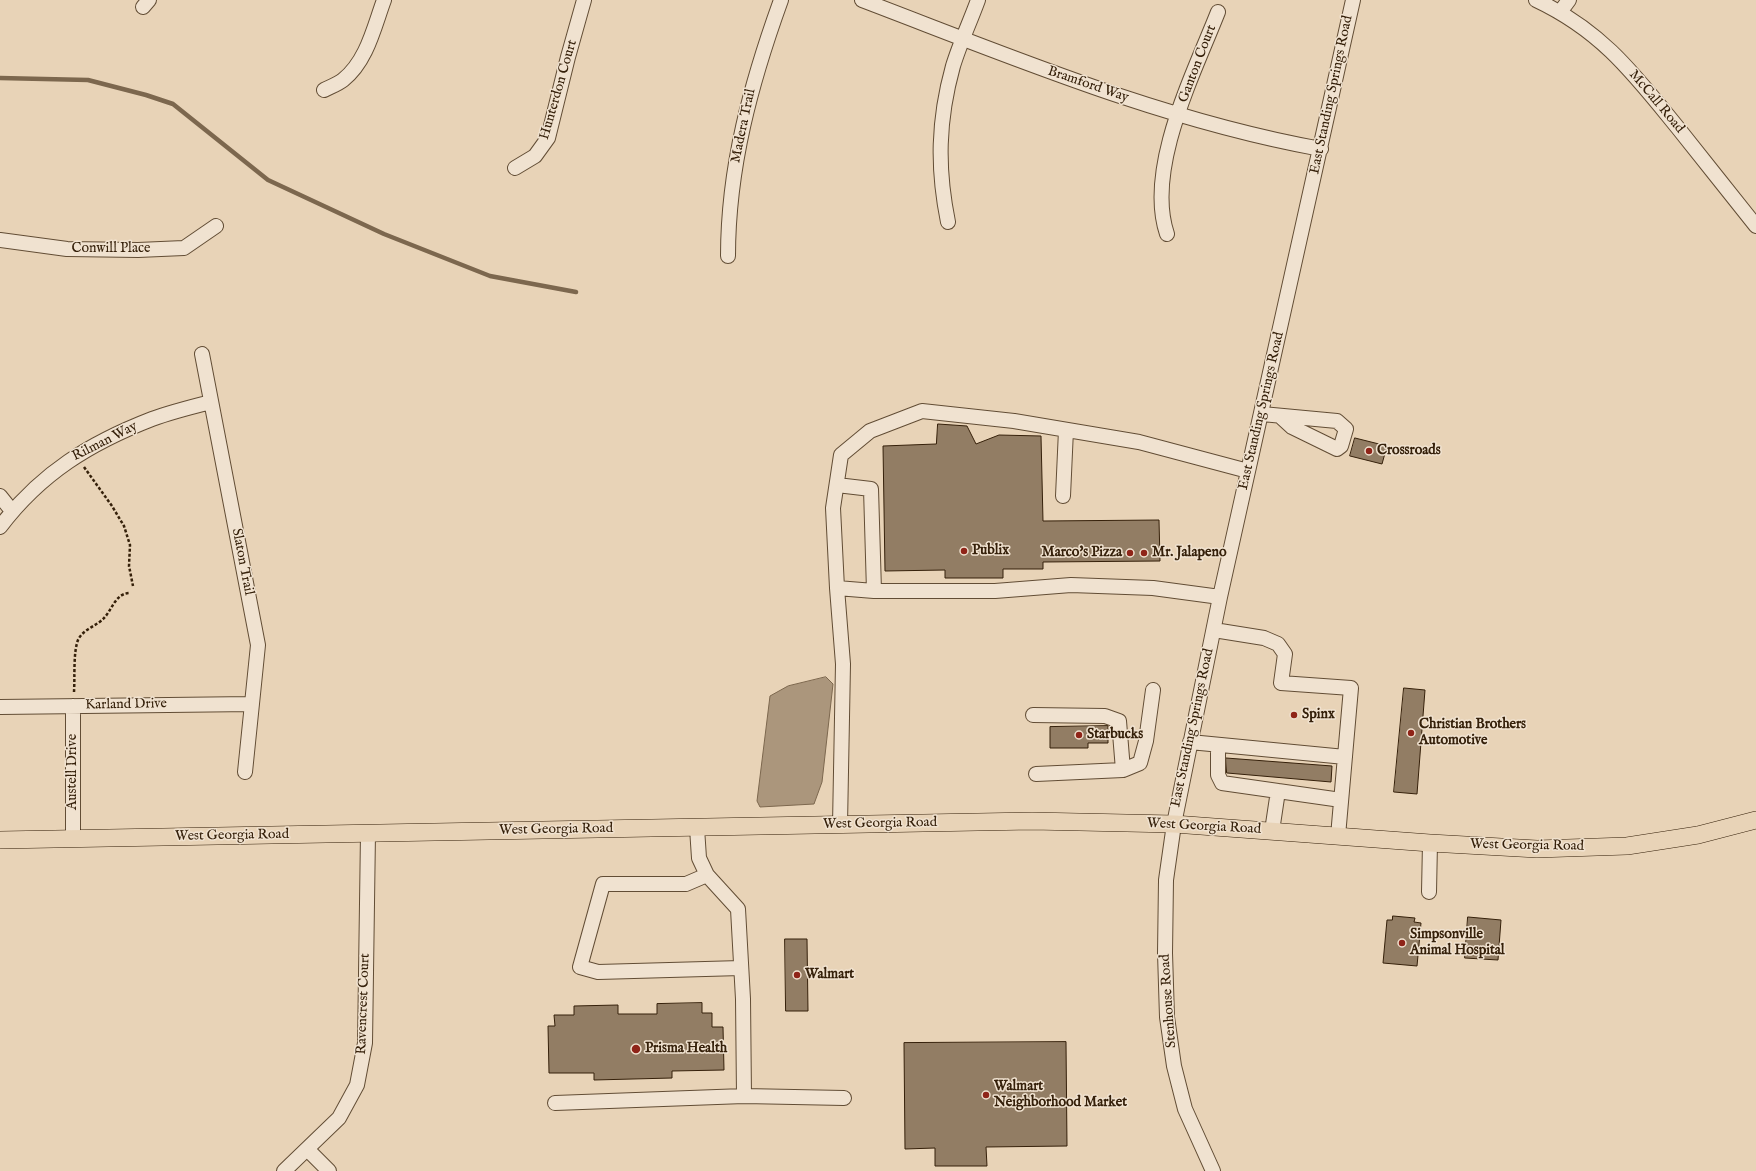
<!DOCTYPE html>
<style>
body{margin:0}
canvas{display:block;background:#e8d3b7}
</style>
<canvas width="1756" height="1171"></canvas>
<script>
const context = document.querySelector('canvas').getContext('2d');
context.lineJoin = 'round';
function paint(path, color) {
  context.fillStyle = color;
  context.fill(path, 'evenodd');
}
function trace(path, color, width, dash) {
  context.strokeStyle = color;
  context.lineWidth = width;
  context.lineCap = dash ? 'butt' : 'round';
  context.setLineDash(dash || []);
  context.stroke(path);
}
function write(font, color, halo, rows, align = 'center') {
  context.font = font + ' "IM FELL English",serif';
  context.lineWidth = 3;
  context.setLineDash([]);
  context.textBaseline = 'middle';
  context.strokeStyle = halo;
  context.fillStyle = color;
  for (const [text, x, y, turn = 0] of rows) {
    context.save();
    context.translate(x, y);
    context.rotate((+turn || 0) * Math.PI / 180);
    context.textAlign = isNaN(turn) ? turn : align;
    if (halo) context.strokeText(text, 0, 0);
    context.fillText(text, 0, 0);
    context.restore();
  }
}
const water = new Path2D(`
 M826,677L833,684L822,782L814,804L760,807L757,801L770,696L788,686Z`);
const stream = new Path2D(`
 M0,78L88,80L146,95L173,104L268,180L384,234L490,276L576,292`);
const building = new Path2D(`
 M938,424L967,426L976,444L999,435L1041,436L1043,521L1159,520L1160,561L1043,562V569H1003V578H945V570L885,571L883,446L936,444Z
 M1355,438L1387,446L1382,464L1350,456Z
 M1404,688L1425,690L1417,794L1394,792Z
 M1108,726V743H1088V748H1050V727Z
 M1226,758L1332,766L1331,782L1227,773Z
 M1393,916L1415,918L1414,922L1421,923L1417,966L1383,963L1387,920H1392Z
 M1468,917L1501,920L1498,960L1465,958Z
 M785,939H807L808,1011H786Z
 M702,1003V1013H712V1027H723L724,1070L672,1071V1078L594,1080V1073H549L548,1026H555L554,1015H574V1006L618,1005V1014H657V1004Z
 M1066,1042L1067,1146L986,1147L987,1166H935V1148L905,1149L904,1043Z`);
const path = new Path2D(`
 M84,467L112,506L124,526L130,545L129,566L133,586
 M74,692C75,678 73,653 78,640C83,629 97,626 104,618C112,610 115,594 129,593`);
const minor = new Path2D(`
 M862,0C1012,57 1161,120 1321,149
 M1536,0C1602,31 1634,74 1678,128C1704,161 1730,193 1756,226
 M143,7L149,0
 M1560,12L1569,0
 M324,90C330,87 338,84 343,80C367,61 374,27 384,0
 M515,168L535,156L548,138L568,57L584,0
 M948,222C937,168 938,120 953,66C960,43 970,22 978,0
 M1167,234C1145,169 1194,73 1218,12
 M0,240L67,249L138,250L184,248L216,226
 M728,256C728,167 751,83 781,0
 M202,354L258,645L245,772
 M1262,414L1337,421L1346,429L1341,446L1337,449L1292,427L1280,416
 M837,485L871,489L874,591
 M0,496L12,511
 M1063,496L1066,430
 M0,527C41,473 90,443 152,419C171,412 191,407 211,402
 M837,588L874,591H995L1071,585L1153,588L1220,597
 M1214,630L1264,638L1278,644L1285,654L1281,683L1351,688L1338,836
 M73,706V839
 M0,707L252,704
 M1033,715L1105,716L1119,721L1123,770
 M1190,742L1345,757
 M1218,745V775L1222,783L1341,800
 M1036,774L1123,770L1140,763L1146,741L1153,690
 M840,825L843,664L837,588L833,508L841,455L870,431L922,411L1014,421L1139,442L1248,471
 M697,828L699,858L707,875L738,909L743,999L744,1096L844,1098
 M1272,831L1278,791
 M707,875L686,884H603L580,967L598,972L741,968
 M1429,892L1430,843
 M555,1103L744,1096
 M307,1149L329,1171
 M284,1171L339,1118L357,1085L365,1043L368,833
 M1213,1171L1185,1109L1174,1066L1167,1017L1165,953L1166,880L1174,824L1220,597L1353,0`);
const major = new Path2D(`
 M0,840L1032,821L1174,824L1430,843L1537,849L1627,846L1698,835L1756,820`);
const markers = [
 [1369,451,4,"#8f2418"],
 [964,551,4,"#8f2418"],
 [1130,553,4,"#8f2418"],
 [1144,553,4,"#8f2418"],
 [1294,715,4,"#8f2418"],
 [1411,733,4,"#8f2418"],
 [1079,735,4,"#8f2418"],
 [1402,943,4,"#8f2418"],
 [797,975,4,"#8f2418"],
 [636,1049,5,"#8f2418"],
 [986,1095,4,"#8f2418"]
];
const streetNames = [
 ["Ganton Court",1198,64,-69],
 ["Bramford Way",1088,85,19],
 ["Hunterdon Court",559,90,-74],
 ["East Standing Springs Road",1332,95,-78],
 ["McCall Road",1656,102,50],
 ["Madera Trail",744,126,-78],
 ["Conwill Place",111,249],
 ["East Standing Springs Road",1262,411,-77],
 ["Rilman Way",105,442,-27],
 ["Slaton Trail",242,562,79],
 ["Karland Drive",126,705,-1],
 ["East Standing Springs Road",1193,728,-78],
 ["Austell Drive",73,772,-90],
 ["West Georgia Road",880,824,-1],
 ["West Georgia Road",1204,827,3],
 ["West Georgia Road",556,830,-1],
 ["West Georgia Road",232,836,-1],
 ["West Georgia Road",1527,846,1],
 ["Stenhouse Road",1169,1001,-94],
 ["Ravencrest Court",364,1004,-88]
];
const poiNames = [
 ["Crossroads",1377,451],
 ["Publix",972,551],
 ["Marco's Pizza",1122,553,"right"],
 ["Mr. Jalapeno",1152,553],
 ["Spinx",1302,715],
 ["Christian Brothers",1419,725],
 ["Automotive",1419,741],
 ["Starbucks",1087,735],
 ["Simpsonville",1410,935],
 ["Animal Hospital",1410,951],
 ["Walmart",805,975],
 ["Prisma Health",645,1049],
 ["Walmart",994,1087],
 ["Neighborhood Market",994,1103]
];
paint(water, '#ab967c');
trace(water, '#7c674e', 1);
trace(stream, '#7c674e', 4.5);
paint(building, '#927d64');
trace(building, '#35200a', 1);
trace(minor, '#624d35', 16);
trace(major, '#35200a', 18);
trace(path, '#35200a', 2.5, [3, 2]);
trace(minor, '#f0e2d0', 14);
trace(major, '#e8d3b7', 17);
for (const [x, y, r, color] of markers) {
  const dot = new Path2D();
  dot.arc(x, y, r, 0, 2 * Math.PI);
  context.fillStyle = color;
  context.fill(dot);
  trace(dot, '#f0e2d0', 1.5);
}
write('14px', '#35200a', '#f0e2d0', streetNames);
write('bold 14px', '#35200a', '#f0e2d0', poiNames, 'left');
</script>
